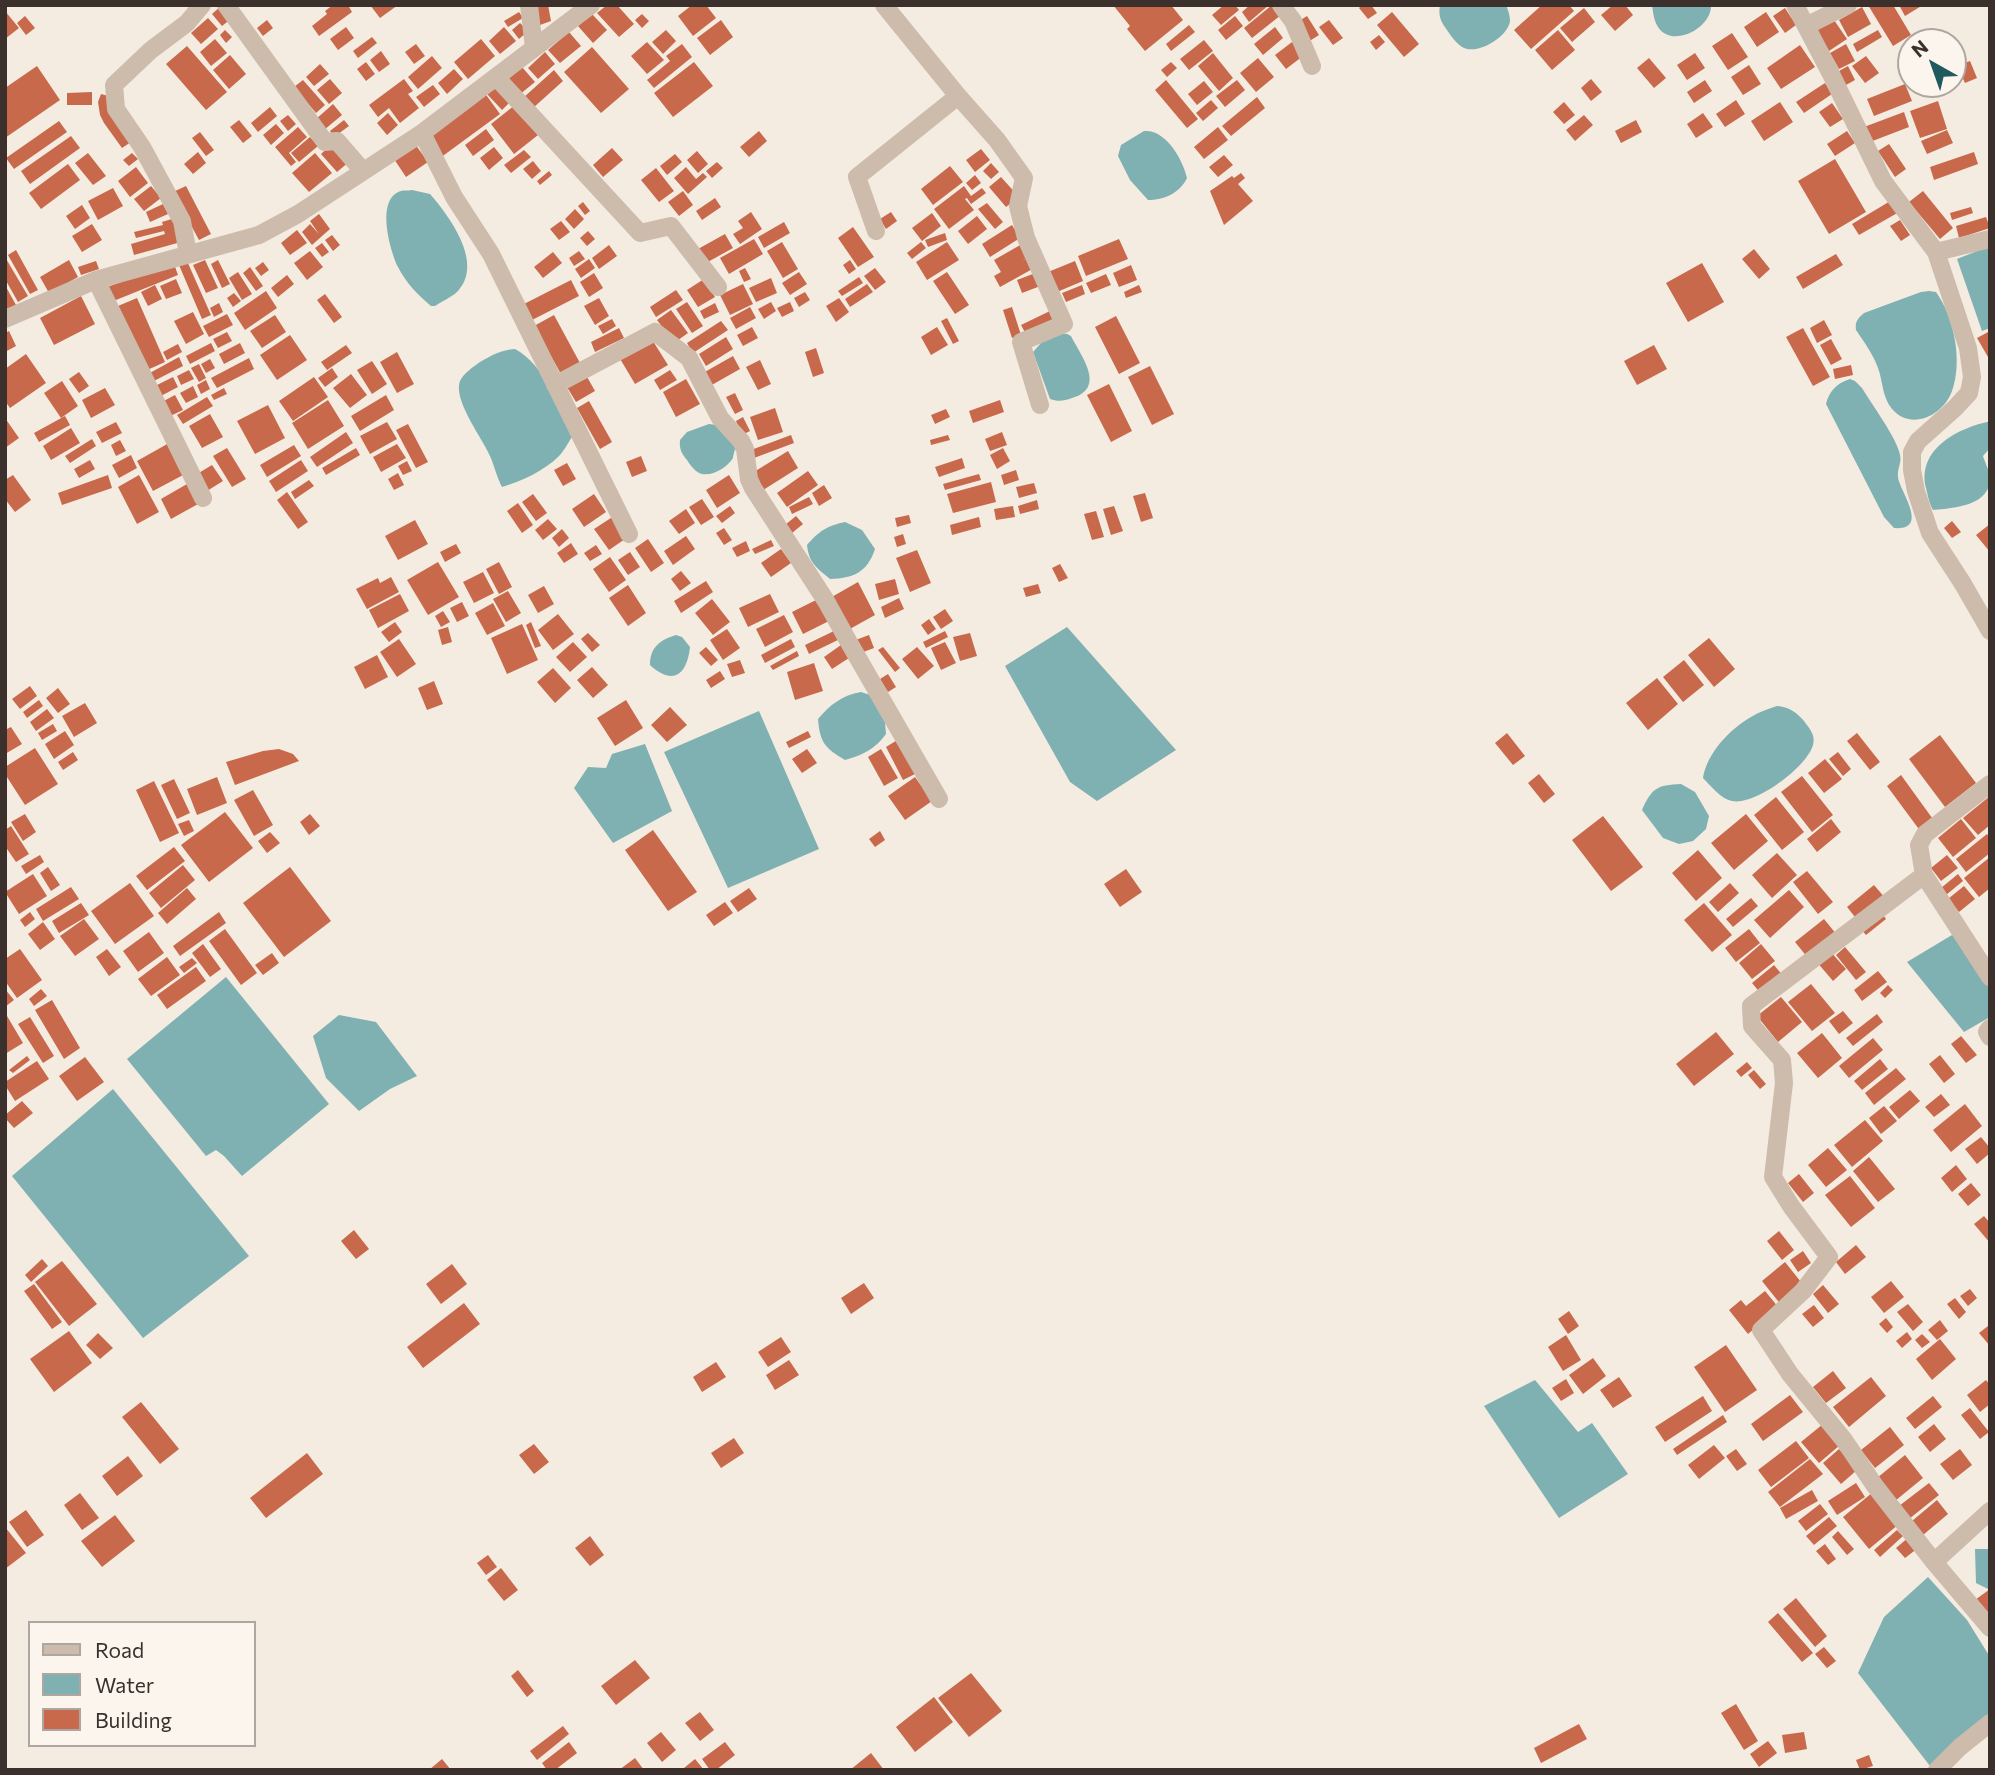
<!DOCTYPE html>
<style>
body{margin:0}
#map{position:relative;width:1995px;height:1775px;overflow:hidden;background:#f4ebe1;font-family:Commissioner,sans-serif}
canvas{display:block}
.frame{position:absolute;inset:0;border:7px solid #3b302b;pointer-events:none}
.legend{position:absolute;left:28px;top:1621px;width:228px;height:126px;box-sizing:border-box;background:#fbf5ee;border:2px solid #aea6a0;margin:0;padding:9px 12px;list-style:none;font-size:21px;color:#3b302b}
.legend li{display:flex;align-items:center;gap:14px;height:35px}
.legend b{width:35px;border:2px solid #aea6a0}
.north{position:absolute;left:1897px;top:28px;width:70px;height:70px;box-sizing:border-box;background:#fbf5ee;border:2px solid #aea6a0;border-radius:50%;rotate:320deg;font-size:19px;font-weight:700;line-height:28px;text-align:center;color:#3b302b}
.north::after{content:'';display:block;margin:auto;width:24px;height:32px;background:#1f5a5e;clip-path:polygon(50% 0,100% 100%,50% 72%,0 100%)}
</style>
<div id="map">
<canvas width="1995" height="1775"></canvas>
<div class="frame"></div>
<ul class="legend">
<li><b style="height:9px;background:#cdbbac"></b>Road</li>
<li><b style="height:19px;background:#7fb0b2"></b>Water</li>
<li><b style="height:19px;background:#c8694b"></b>Building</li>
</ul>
<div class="north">N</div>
</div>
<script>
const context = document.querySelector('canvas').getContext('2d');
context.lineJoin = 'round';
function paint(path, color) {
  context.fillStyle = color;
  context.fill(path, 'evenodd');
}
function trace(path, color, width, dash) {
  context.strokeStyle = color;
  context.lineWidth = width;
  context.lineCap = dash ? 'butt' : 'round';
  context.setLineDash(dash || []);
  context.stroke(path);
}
const water = new Path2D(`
 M1440,5H1506C1508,10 1510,15 1510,21C1508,37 1477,56 1462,47C1456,43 1451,36 1447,30C1441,22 1438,16 1440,5Z
 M1652,5H1711C1712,28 1672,49 1658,27C1654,21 1653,12 1652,5Z
 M1144,131C1166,129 1183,160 1187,178C1180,193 1164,200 1148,200L1130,180L1118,156L1121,145Z
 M412,190L430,194C450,217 484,263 458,291C452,297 442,301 435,306H431C418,295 406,283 398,267C390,250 375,199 401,191C404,190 408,191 412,190Z
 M1990,246V328L1982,331L1957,259Z
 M1929,291L1936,292C1954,317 1963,361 1952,391C1943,416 1911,431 1892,409C1882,397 1883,381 1878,368C1873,354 1864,342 1856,330C1855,322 1857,319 1864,313L1921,292Z
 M1060,333L1067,334L1071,336C1081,356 1107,388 1072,398C1064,401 1058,402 1050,399L1033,352L1041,343Z
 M515,349C545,365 559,407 572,437C568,443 564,451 559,456C544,471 522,481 502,487C496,476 494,463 488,452C480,435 453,399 460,381C464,373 473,367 480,362C492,355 501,350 515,349Z
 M1850,379L1855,381L1862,388C1871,403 1898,440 1900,455C1902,462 1897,469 1898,477C1899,490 1931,531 1894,528L1884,517L1826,404C1829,391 1837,383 1850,379Z
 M1987,422H1990V448L1983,456C1985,463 1989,469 1990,477C1991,506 1954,508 1933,510C1929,503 1928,496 1926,488C1917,450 1956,429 1987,422Z
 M709,424L717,425L736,447C735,449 733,456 733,458C727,468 710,478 699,473C694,470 690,465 687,460C682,454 679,449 680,440L687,432Z
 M845,522L862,530L875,549C867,573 853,578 830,579C816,567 809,563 807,545C819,531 827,526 845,522Z
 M1067,627L1176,750L1097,801L1070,782L1005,666Z
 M676,635L682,637L690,647C687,675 673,686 650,665C650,647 660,640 676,635Z
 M861,692L870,695L885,722L886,734C875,749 863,755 845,760C825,748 820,743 818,719C830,705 842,695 861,692Z
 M1777,706C1789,707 1796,712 1804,721C1809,728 1816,735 1813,745C1807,767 1755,806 1732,801C1721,799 1711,786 1703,778C1707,753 1729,730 1751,717C1759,712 1768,709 1777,706Z
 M759,711L819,849L728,888L664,752Z
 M645,744L672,811L613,843L574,788L588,767L606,768L612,754Z
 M1681,784L1695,792L1709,816L1706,829L1693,841L1679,844L1663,838L1642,810C1652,788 1657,785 1681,784Z
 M1957,932L1990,988V1017L1964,1032L1907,962Z
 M226,977L329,1104L242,1176L224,1156L216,1150L206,1156L127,1059Z
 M339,1015L376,1022L417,1076L390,1089L359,1111L326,1078L313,1036Z
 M113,1089L249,1256L143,1338L12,1176Z
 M1535,1380L1578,1432L1592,1423L1628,1474L1559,1518L1484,1406Z
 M1975,1549H1990V1590L1976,1583Z
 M1928,1577L1967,1620L1990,1657V1715L1930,1766L1858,1673L1884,1617Z`);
const building = new Path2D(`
 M333,5H348L352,12L319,36L312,26L327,14L325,11Z
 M370,5H398L380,18Z
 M536,5H548L551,21L540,25Z
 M607,5H617L634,24L619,37L597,13Z
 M692,5H706L716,18L693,36L678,16Z
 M1113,5H1171L1183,20L1145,51L1127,29L1130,26Z
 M1224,5H1235L1239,10L1221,25L1212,15Z
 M1250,5H1269L1249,22L1242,12Z
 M1272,5L1281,15L1252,38L1244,28Z
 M1362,5H1371L1377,13L1368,19L1359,8Z
 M1542,5H1569L1574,11L1531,49L1514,30Z
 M1613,5H1625L1633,15L1615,31L1601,15Z
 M1868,5H1893L1911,35L1893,46Z
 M1899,5H1923L1905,16Z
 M221,6L232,18L222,26L212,14Z
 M1862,7L1871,24L1848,37L1839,20Z
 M1584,8L1595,22L1572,42L1560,28Z
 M1785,8L1796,25L1785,33L1773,16Z
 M5,11L19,28L5,39Z
 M519,12L523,18L508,27L504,21Z
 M1392,12L1419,44L1404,57L1377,25Z
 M1766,12L1779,32L1757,47L1744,27Z
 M592,14L607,30L593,43L578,26Z
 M642,14L649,21L642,28L635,20Z
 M25,16L35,28L26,35L17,23Z
 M1235,16L1243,26L1226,40L1218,30Z
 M1307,16L1319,35L1308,42L1296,23Z
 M208,18L218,29L201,44L191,33Z
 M267,20L273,28L263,36L257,28Z
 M721,20L733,37L710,55L697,38Z
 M1329,20L1343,38L1333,45L1319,27Z
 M1834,20L1847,39L1829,51L1816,31Z
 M520,23L528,31L519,39L512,30Z
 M1189,25L1195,32L1171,51L1166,44Z
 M346,27L354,38L338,50L330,39Z
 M504,27L516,41L500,54L489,41Z
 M1275,27L1283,38L1263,55L1254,44Z
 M225,30L232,37L226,43L220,35Z
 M666,30L676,41L663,54L652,42Z
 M1558,30L1575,50L1552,70L1535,50Z
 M1878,30L1882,37L1857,52L1853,44Z
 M569,32L581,46L560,63L548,50Z
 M1732,33L1748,57L1728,70L1712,46Z
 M1379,35L1385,42L1376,50L1370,42Z
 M372,37L377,43L358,58L353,51Z
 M215,39L227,53L211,66L200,52Z
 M481,39L495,56L468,79L454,62Z
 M1204,40L1213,51L1189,70L1180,59Z
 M647,42L664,60L647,74L631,56Z
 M1292,42L1303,56L1286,69L1275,55Z
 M416,44L425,56L414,64L405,52Z
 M682,44L692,57L654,88L647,80L670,61L666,56Z
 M1846,44L1855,61L1839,69L1830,53Z
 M1800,45L1815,67L1781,89L1767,68Z
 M187,46L227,92L206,110L166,64Z
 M592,47L629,89L601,113L564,72Z
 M381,51L390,64L379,72L370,60Z
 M545,52L555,64L538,79L528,68Z
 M1213,53L1233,78L1219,91L1198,66Z
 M1695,53L1705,68L1687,80L1677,65Z
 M230,55L246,74L229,89L213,70Z
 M432,56L442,68L418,89L408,77Z
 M1866,56L1879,73L1865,83L1852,66Z
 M1258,58L1274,77L1256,92L1240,73Z
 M1649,58L1666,78L1654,88L1637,68Z
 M1970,61L1977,78L1965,83L1957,66Z
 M366,62L375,74L366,81L357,69Z
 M694,62L713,86L673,117L654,93Z
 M1171,62L1177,68L1167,77L1161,70Z
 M320,64L329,74L314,86L306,77Z
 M1749,65L1761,84L1743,95L1731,77Z
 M37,66L60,100L5,138V88Z
 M1848,66L1855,80L1846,85L1839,71Z
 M522,67L535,82L519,95L506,81Z
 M454,69L463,79L447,94L438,83Z
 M554,70L563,81L533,108L523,98Z
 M330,79L342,93L329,104L317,90Z
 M404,79L413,91L408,94L419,108L400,123L389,108L378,117L369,105Z
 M1591,79L1602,92L1591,101L1581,88Z
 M303,80L325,105L316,113L294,87Z
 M1166,80L1198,119L1187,128L1155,90Z
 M1237,80L1245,90L1225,107L1216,96Z
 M1705,80L1712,91L1694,103L1687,92Z
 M1204,81L1213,92L1197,105L1188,94Z
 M1825,83L1832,94L1804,113L1796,102Z
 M498,84L512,100L502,110L487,94Z
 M1905,84L1912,101L1874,116L1867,99Z
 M433,85L440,94L424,107L416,97Z
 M92,92V105H67V93Z
 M484,92L500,114L440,158L426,136Z
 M101,94L112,97L131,142L122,148L104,123L100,115L98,102Z
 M1257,97L1265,108L1231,136L1222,126Z
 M1211,100L1218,108L1203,121L1196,113Z
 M1736,100L1745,114L1725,127L1716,114Z
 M1938,101L1947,129L1920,138L1910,111Z
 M1564,102L1575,115L1564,124L1553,112Z
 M1780,102L1793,122L1764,141L1751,121Z
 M1832,103L1843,119L1830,127L1819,112Z
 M333,104L342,115L324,130L315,120Z
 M515,105L538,135L514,154L491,124Z
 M270,107L277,116L258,132L251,123Z
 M1904,112L1909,127L1870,142L1864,127Z
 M388,113L398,125L387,135L377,123Z
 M1703,113L1713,127L1696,138L1687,124Z
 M288,115L296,124L288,131L280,121Z
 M1584,115L1593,125L1575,141L1566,130Z
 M239,120L252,136L243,143L230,127Z
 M344,120L349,126L334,137L330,131Z
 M1636,120L1642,132L1621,143L1615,131Z
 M59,121L67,132L14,169L6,158Z
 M276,124L284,133L271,145L263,135Z
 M298,127L307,137L289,153L296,162L291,166L275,147Z
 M1218,127L1228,140L1204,159L1194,147Z
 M486,129L494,140L473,156L465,145Z
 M1947,130L1953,143L1927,154L1921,141Z
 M759,131L767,141L749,157L740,147Z
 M1847,131L1855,143L1835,156L1827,144Z
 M200,132L214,150L206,156L192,138Z
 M71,136L80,148L30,184L21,171Z
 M310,137L318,146L299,162L291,153Z
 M334,142L350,161L337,172L321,154Z
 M415,144L428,162L406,177L394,159Z
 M1889,144L1906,169L1895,177L1878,151Z
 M494,147L503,158L489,170L480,158Z
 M612,148L623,160L603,177L593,165Z
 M981,149L990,160L975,172L966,160Z
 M524,150L531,157L511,173L504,165Z
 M697,151L708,164L698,173L687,160Z
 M198,152L206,163L193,174L184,164Z
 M1974,152L1978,164L1934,180L1930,167Z
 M88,153L106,176L93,185L75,163Z
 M132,153L138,159L129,166L123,160Z
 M315,153L332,173L309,192L292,173Z
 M675,154L682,162L667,175L660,166Z
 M1224,155L1233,165L1218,177L1209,167Z
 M1835,159L1866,212L1829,234L1798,181Z
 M533,161L541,171L532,179L523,169Z
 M717,162L723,168L712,178L706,171Z
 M991,163L999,172L991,179L983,171Z
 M68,164L80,180L41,209L29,193Z
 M950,166L963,182L933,205L921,189Z
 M136,167L148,183L130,197L118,181Z
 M686,167L696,179L703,173L707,177L688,194L674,178Z
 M656,168L674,191L659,202L641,180Z
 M549,171L552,175L540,185L537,181Z
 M1241,173L1245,178L1238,184L1253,201L1224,225L1210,191L1232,176L1234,178Z
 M975,175L981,183L972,190L966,183Z
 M1001,177L1019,197L1006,207L989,187Z
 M151,186L161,198L144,211L134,199Z
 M186,186L211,234L199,240L173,192Z
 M964,186L971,196L982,188L986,193L971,204L967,198L965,199L974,210L949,229L934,209Z
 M113,188L123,206L98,220L88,201Z
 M683,191L693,205L679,216L668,202Z
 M1923,191L1953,228L1940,239L1909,202Z
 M715,198L721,207L702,220L696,211Z
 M1892,200L1899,212L1859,235L1852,224Z
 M583,202L590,211L585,215L578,206Z
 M987,203L1003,222L995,229L978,209Z
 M163,204L168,214L150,222L146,212Z
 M82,205L90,218L75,229L66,216Z
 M1971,207L1973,213L1952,220L1950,213Z
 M575,209L584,219L574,229L565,219Z
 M751,212L762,229L740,244L733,234L743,228L738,221Z
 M891,212L897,221L886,229L880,219Z
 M932,213L941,226L922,241L912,228Z
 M319,214L330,229L312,245L302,232L310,224L319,234L310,221Z
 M977,216L987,229L968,244L958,231Z
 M1986,217L1990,228L1959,238L1956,226Z
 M175,218L181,242L134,255L131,244L165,234L164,231L136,238L134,232L163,225L162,222Z
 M1900,220L1910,235L1901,241L1890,226Z
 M561,221L570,232L559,240L550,229Z
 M784,222L790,233L764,248L758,237Z
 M92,224L102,240L82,252L72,236Z
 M1012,225L1020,238L990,257L982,244Z
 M853,227L874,257L858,267L838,238Z
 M297,230L307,243L290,255L281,243Z
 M588,231L595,239L587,246L580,238Z
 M945,233L947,240L928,247L925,240Z
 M725,234L733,248L706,263L698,249Z
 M332,235L340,245L333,251L325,240Z
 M754,239L763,254L729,274L720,258Z
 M1119,239L1128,259L1086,276L1078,256Z
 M782,242L798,269L783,278L767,251Z
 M921,242L926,248L912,259L907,253Z
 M947,242L959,260L927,280L916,262Z
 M322,243L329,252L322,257L315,248Z
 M1022,244L1029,256L1022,261L1030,256L1036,267L1000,287L994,276L1001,272L994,260Z
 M609,245L617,256L599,269L592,258Z
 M1754,249L1770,269L1759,279L1742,259Z
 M16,250L38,290L30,294L8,255Z
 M310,251L323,267L307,280L294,263Z
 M579,251L585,259L574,266L569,258Z
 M553,252L562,263L543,278L534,267Z
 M1836,254L1843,265L1803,289L1796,277Z
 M5,257L28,296L18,302L5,279Z
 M589,259L595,268L581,278L575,269Z
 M69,260L78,277L49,293L40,277Z
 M205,260L218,288L206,293L193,265Z
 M218,260L230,284L222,288L211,264Z
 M850,260L856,269L849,274L843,265Z
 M96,261L99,269L81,275L78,267Z
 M187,261L211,315L202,319L179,265Z
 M1075,261L1083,281L1057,292L1048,272Z
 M263,262L269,270L261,276L255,268Z
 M1702,263L1724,302L1688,322L1666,283Z
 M174,264L178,275L111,302L104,288Z
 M1131,265L1137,280L1119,287L1113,273Z
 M250,267L263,286L256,291L243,273Z
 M745,268L751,279L744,282L739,271Z
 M875,268L886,282L875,290L864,276Z
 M238,272L252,294L242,300L229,278Z
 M799,272L807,284L790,295L782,283Z
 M947,272L969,305L955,314L933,281Z
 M1038,272L1043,285L1022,293L1017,280Z
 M594,273L603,288L589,297L580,282Z
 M1106,274L1111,285L1091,293L1086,283Z
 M287,275L294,284L278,297L271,288Z
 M859,277L863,283L842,296L838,291Z
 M771,278L777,293L756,302L749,288Z
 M176,279L182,293L166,299L160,286Z
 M704,279L715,297L698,307L687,290Z
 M571,280L579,296L532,320L524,304Z
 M743,284L753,304L730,315L720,295Z
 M867,284L873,292L850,307L845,299Z
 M5,285L16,305L5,310Z
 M155,285L162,299L148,306L141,292Z
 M1082,285L1085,294L1066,302L1062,293Z
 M1139,285L1142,292L1126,298L1124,292Z
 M676,290L683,300L656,317L650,307Z
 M266,291L277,308L245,330L234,313Z
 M805,292L810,300L799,307L794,298Z
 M234,293L241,301L233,307L227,298Z
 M325,294L342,317L334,323L317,300Z
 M81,296L95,324L54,345L40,318Z
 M137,298L165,362L145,371L118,306Z
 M599,298L609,316L595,325L584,306Z
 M839,298L849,312L836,322L826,306Z
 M687,302L703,326L692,333L676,309Z
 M771,302L776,311L764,319L758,309Z
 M790,302L794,311L782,317L777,308Z
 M219,303L223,312L214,317L210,308Z
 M715,303L719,312L704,319L700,311Z
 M750,307L756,318L736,329L730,318Z
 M1012,307L1021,335L1012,338L1003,310Z
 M671,310L688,333L674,343L657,320Z
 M1050,311L1056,322L1027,336L1021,325Z
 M193,312L204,334L186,344L174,321Z
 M227,314L233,325L209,337L203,326Z
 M275,315L286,332L262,348L250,331Z
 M554,315L580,363L561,374L534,326Z
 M1116,316L1140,363L1119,374L1095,327Z
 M947,318L959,341L953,344L941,321Z
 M612,319L616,326L603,334L598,326Z
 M1824,320L1832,335L1817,343L1810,328Z
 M721,321L728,330L693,353L687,343Z
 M752,327L758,338L743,346L737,335Z
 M937,327L948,345L931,355L921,337Z
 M619,328L624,338L595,352L591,342Z
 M1803,328L1830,377L1813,386L1786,337Z
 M9,331L16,346L5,352V333Z
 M1990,331V356L1988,357L1977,338Z
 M227,332L232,341L218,348L213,339Z
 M290,335L307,360L277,380L260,355Z
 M726,337L733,349L706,366L699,354Z
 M651,338L668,365L635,384L619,357Z
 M1831,339L1842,359L1831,365L1820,345Z
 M211,343L215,351L190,364L186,356Z
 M240,343L245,353L224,364L219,354Z
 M178,344L182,352L167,360L163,352Z
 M346,345L352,353L327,370L321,362Z
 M1654,345L1667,369L1637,385L1624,361Z
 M816,348L824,373L813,377L805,352Z
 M397,352L414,384L397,393L380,362Z
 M26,354L46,383L10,408L5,401V369Z
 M733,356L740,369L710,386L703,373Z
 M179,357L183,366L152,382L148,374Z
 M249,358L254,369L217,388L211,378Z
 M210,359L215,368L206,373L201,364Z
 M760,360L771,384L758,390L746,367Z
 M372,361L387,384L372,394L357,370Z
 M199,364L206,378L199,382L191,368Z
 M1851,365L1853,375L1835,379L1833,369Z
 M1150,366L1174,414L1152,425L1128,377Z
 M332,368L338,377L325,387L318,378Z
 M189,370L194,379L181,385L177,376Z
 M670,370L677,380L660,390L654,380Z
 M79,372L89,386L79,393L69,379Z
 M351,374L367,395L350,408L333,388Z
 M586,375L595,391L576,402L567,387Z
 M173,377L178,387L157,398L151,388Z
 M314,377L328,397L293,421L279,401Z
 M686,379L700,404L676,417L663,392Z
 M206,380L210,389L201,394L197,385Z
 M62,381L78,406L61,418L44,393Z
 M1109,384L1132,431L1111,442L1087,395Z
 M193,386L198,397L186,403L180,393Z
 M105,388L115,405L91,418L82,400Z
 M224,388L227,394L214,400L211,395Z
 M735,393L743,410L735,414L726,397Z
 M175,395L183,410L168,417L160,403Z
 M386,395L394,410L360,431L351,416Z
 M207,397L213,406L183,424L177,415Z
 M328,400L344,426L308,449L292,423Z
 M1000,400L1004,412L973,423L969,411Z
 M589,401L612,442L600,449L577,408Z
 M268,405L285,438L255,454L237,421Z
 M775,408L783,432L758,440L750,417Z
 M946,409L950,417L935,424L931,415Z
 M210,414L223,437L202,448L189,426Z
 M65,416L70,425L39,442L34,433Z
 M743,417L750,431L742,435L736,421Z
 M5,418L19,438L5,448Z
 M116,422L122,433L102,443L96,432Z
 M387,422L397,439L370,454L360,436Z
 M408,424L428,462L416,468L396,430Z
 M71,428L80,443L51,460L43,446Z
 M346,432L353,443L317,467L310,457Z
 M1002,432L1007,445L990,451L985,439Z
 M791,435L794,443L754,458L751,450Z
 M948,435L950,440L931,445L930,440Z
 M92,439L96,446L70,463L65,456Z
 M120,440L126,451L116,456L111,445Z
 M169,443L185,474L153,491L137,461Z
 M397,444L406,458L381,472L373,457Z
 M294,445L301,456L267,477L260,465Z
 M227,448L246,479L232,487L213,456Z
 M356,448L360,455L326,475L322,468Z
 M1003,448L1010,461L997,469L990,455Z
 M788,451L798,468L760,492L749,475Z
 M131,455L137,468L119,478L112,465Z
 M641,456L647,471L632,477L626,462Z
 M962,458L965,468L939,477L935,467Z
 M90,460L95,469L79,478L74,469Z
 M301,460L308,471L276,492L269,481Z
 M407,461L412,471L403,475L398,466Z
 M567,463L576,479L563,486L554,470Z
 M212,465L223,481L207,491L197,474Z
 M1016,470L1019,480L1004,485L1001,475Z
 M808,471L818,485L787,507L777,493Z
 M398,473L404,485L394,490L388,479Z
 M979,474L981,480L945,490L943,484Z
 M13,475L31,500L15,512L5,499V480Z
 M108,475L112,488L62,505L58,493Z
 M139,475L159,512L137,524L118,487Z
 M729,475L740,493L717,508L706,490Z
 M309,480L314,486L295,499L291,492Z
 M991,482L996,502L953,513L947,494Z
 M1034,483L1037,493L1019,498L1016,487Z
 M187,484L198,504L171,519L161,499Z
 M824,485L832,498L819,506L812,493Z
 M287,492L308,522L298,529L277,500Z
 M1145,493L1153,518L1141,522L1133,496Z
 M533,494L547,513L536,521L522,502Z
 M594,494L606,512L584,527L572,509Z
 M809,497L813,504L792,514L789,507Z
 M702,499L714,517L701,525L689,507Z
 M1037,500L1039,509L1020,514L1018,506Z
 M518,503L533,525L522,533L507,511Z
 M730,506L735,513L722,523L716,516Z
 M1013,506L1015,517L996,520L994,509Z
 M1114,506L1123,531L1111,535L1103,509Z
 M686,509L695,523L679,534L669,521Z
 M1096,511L1104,537L1092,540L1084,514Z
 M909,515L911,523L897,527L895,518Z
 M614,516L628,537L609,550L594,529Z
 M796,516L803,524L792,533L785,525Z
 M979,517L981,527L952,535L950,525Z
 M548,519L557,529L543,540L535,530Z
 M415,520L428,544L398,560L385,536Z
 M1952,521L1961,532L1952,538L1944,528Z
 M1990,524V552L1976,535Z
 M724,528L732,540L724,545L716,533Z
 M562,529L569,538L559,547L552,538Z
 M903,534L906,544L897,547L894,537Z
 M686,536L695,549L673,565L664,551Z
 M648,539L664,563L651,572L635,548Z
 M771,540L774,546L755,554L752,549Z
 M746,541L750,551L737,557L732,548Z
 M571,543L578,554L564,563L557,553Z
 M456,544L461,553L445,562L440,552Z
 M596,545L602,554L590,561L584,553Z
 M781,549L791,563L771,577L761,563Z
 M917,550L931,583L910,592L896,558Z
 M630,552L640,567L628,575L618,560Z
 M610,557L626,580L609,592L593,569Z
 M438,562L459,597L428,615L407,580Z
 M499,562L512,587L499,594L486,569Z
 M1060,564L1068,578L1059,582L1052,568Z
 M681,571L691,583L680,591L671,579Z
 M483,572L494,593L474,603L463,582Z
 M391,577L399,592L367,609L356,589L378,578L380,583Z
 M895,579L899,594L879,600L875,584Z
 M706,581L713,592L681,613L674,601Z
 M858,582L875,615L848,630L830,598Z
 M1038,584L1041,593L1026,597L1023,588Z
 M628,585L646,613L628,626L609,598Z
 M544,586L554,604L538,613L528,595Z
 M508,591L521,613L506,622L493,599Z
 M400,594L409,611L378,628L369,610Z
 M770,594L779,612L748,627L739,608Z
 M822,597L833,619L803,634L792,612Z
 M899,598L904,609L885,618L881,607Z
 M712,599L730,622L713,635L695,613Z
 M462,602L469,616L457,622L450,608Z
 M493,603L505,626L487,635L475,613Z
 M945,609L953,621L941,629L933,617Z
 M443,611L450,622L441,627L435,616Z
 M558,614L574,634L553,650L538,630Z
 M784,615L793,632L765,647L756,629Z
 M929,619L936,629L928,635L921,625Z
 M395,622L402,632L389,642L381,632Z
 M531,622L541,646L535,648L526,625Z
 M522,624L538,660L507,674L491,638Z
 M448,627L452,642L442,645L438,630Z
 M727,629L740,648L723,660L710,640Z
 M836,630L840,639L809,654L805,645Z
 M945,631L948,637L926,648L923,642Z
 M588,633L600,645L592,652L581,639Z
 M970,633L977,656L960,661L953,637Z
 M869,635L874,648L858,654L853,641Z
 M1709,638L1735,669L1714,687L1688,655Z
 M399,639L416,664L397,677L380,652Z
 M791,639L795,647L765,663L761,655Z
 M573,642L587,657L570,672L556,657Z
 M945,642L956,663L941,670L931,648Z
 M841,645L849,658L832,669L824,657Z
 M706,647L718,660L711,666L699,653Z
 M883,647L900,668L895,672L878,650Z
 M917,647L934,666L918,679L902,659Z
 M797,651L799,656L773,670L770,666Z
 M377,655L388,677L365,689L354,667Z
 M740,660L745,673L732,677L727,664Z
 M1684,660L1704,685L1683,702L1663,677Z
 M814,663L823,691L795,700L787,672Z
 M592,667L608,685L593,698L577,680Z
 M553,668L571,688L555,703L537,682Z
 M720,671L725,679L711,688L706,680Z
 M888,674L896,687L888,692L880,679Z
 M1657,678L1678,704L1648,730L1626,703Z
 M434,681L443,704L427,710L418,688Z
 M30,686L37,696L20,709L12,699Z
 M58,688L70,704L58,713L46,698Z
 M39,700L43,706L27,718L23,712Z
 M626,700L643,728L615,746L597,718Z
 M85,703L97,723L74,737L62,716Z
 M670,707L687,725L667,742L651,725Z
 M47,709L54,718L36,731L30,722Z
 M53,724L57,731L42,740L38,733Z
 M11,727L22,744L5,754V730Z
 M65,731L74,745L54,759L45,744Z
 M808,731L811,737L789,748L786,742Z
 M1507,733L1525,756L1513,765L1495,743Z
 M1857,733L1880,762L1870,770L1847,741Z
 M1940,735L1976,783L1945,807L1909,759Z
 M899,739L917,773L903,780L886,747Z
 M35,748L58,784L25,805L5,774V767Z
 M279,749L293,754L299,761L235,785L226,762L263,751Z
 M807,749L817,763L802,773L792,759Z
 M881,749L898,778L884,786L868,757Z
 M73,752L78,760L63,770L58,762Z
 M1838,752L1851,769L1843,776L1829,759Z
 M1825,759L1842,779L1824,793L1808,773Z
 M1539,774L1555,794L1544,803L1528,783Z
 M1901,775L1935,822L1921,832L1887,786Z
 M1802,776L1833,815L1812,832L1781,792Z
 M217,777L227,803L197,815L187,789Z
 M915,777L932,801L905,820L888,796Z
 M174,779L190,813L177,819L161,785Z
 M154,781L179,833L160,842L136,790Z
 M253,790L273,825L254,836L234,800Z
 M1990,796V825L1978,835L1963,818Z
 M1776,797L1804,832L1782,850L1754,815Z
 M225,812L253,848L209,882L181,845Z
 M25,814L36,832L23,841L11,822Z
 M310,814L320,826L309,835L300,822Z
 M1746,814L1768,841L1734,870L1711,843Z
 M1603,816L1643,867L1611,891L1572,840Z
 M1831,819L1841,832L1817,852L1807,839Z
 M1961,819L1976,838L1953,857L1938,838Z
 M189,820L194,831L184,836L178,824Z
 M11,826L29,854L16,862L5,846V830Z
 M653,830L697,892L668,911L625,850Z
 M880,831L885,840L875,847L869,839Z
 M270,832L280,843L267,853L258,841Z
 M1987,834L1990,838V853L1966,872L1956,859Z
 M174,847L185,861L147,890L136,876Z
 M1698,850L1722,878L1696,901L1672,873Z
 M1777,853L1797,875L1772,898L1752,875Z
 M40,855L44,862L26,874L21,866Z
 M1947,855L1958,868L1941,881L1931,868Z
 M1990,857V888L1979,897L1964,878Z
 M183,865L195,880L161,908L149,893Z
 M48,867L60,885L51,891L40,873Z
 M290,867L331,921L284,957L243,903Z
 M1126,869L1142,892L1120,907L1104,884Z
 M1807,871L1833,902L1818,914L1793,882Z
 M33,874L47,896L19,914L5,892Z
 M1958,874L1963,881L1946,895L1941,888Z
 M130,883L154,916L115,944L91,911Z
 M1730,883L1739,893L1718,912L1709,902Z
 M1874,885L1886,899L1859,922L1847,907Z
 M1964,886L1975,899L1959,912L1948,899Z
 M71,887L79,899L43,921L36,909Z
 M187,888L196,899L167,924L158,913Z
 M749,888L757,899L738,912L730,901Z
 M1789,890L1804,907L1770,938L1754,920Z
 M1751,898L1758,906L1733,927L1726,919Z
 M725,902L733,913L714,926L706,915Z
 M81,903L89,915L59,933L52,921Z
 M1704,903L1732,935L1712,952L1684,920Z
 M30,912L35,919L25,927L20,920Z
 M219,912L226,923L180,956L173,946Z
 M1881,912L1886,919L1866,935L1860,928Z
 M84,919L99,939L75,956L60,936Z
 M1824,919L1837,935L1808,958L1795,942Z
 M43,922L55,939L40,950L28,934Z
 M225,929L257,973L241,985L209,941Z
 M1749,929L1760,943L1736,962L1725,948Z
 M149,932L164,953L138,972L123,951Z
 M203,944L221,969L210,977L192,953Z
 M1761,944L1775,961L1752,979L1739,963Z
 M1845,947L1866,972L1856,980L1836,955Z
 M20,949L42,980L17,998L5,981V959Z
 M107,949L121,967L109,976L96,957Z
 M1829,950L1846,969L1833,981L1816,961Z
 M272,953L279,963L263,975L255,965Z
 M167,957L180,975L151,996L138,979Z
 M192,958L197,963L184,973L179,967Z
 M1774,965L1784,977L1762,995L1752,983Z
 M196,967L206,981L167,1009L157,995Z
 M1878,971L1887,982L1862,1001L1854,990Z
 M1811,984L1835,1013L1812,1031L1788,1002Z
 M1888,985L1893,990L1885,998L1880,993Z
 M5,989L14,1000L5,1007Z
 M41,989L47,996L34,1006L29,999Z
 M1781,997L1802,1022L1778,1042L1757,1016Z
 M52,1000L80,1048L64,1059L35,1010Z
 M1843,1011L1853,1023L1839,1034L1829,1021Z
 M1877,1014L1883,1022L1853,1046L1846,1038Z
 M7,1016L23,1043L5,1054V1017Z
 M30,1017L54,1056L43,1063L18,1024Z
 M1716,1032L1734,1054L1694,1086L1676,1064Z
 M1822,1033L1842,1058L1818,1078L1797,1053Z
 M1961,1036L1977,1055L1966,1063L1951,1044Z
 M1873,1038L1883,1050L1849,1078L1839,1066Z
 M1940,1055L1955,1074L1944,1083L1929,1064Z
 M27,1056L30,1060L13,1073L9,1070Z
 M85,1057L104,1082L77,1101L59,1076Z
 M1880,1059L1888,1069L1862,1090L1854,1081Z
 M37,1061L49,1079L15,1101L5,1085V1082Z
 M1747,1062L1752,1068L1741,1077L1736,1071Z
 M1896,1068L1906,1079L1874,1105L1865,1093Z
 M1754,1070L1766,1084L1760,1089L1748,1075Z
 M1910,1090L1920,1101L1899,1119L1889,1107Z
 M1941,1094L1950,1105L1934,1117L1925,1107Z
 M22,1101L33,1113L14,1128L5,1118V1115Z
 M1965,1104L1982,1126L1951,1152L1933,1130Z
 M1884,1106L1897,1121L1881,1134L1869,1118Z
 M1865,1120L1883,1141L1852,1167L1834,1145Z
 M1981,1137L1990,1148V1153L1977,1164L1965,1149Z
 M1828,1148L1847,1170L1826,1187L1808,1165Z
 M1869,1157L1895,1189L1878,1202L1853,1171Z
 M1956,1165L1967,1179L1952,1192L1941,1178Z
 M1799,1174L1814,1193L1803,1202L1788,1183Z
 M1850,1176L1875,1208L1851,1227L1825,1195Z
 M1971,1183L1981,1195L1968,1206L1958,1194Z
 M1984,1216L1990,1223V1243L1974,1224Z
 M354,1230L369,1249L356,1259L341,1241Z
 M1779,1231L1794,1250L1782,1260L1767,1241Z
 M1856,1245L1866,1257L1845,1274L1836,1262Z
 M1803,1251L1811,1263L1798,1272L1790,1260Z
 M42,1259L48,1266L31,1282L25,1275Z
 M62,1261L97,1304L69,1326L35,1282Z
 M1785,1262L1805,1287L1782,1306L1762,1281Z
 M452,1264L467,1284L441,1304L426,1284Z
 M1891,1281L1904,1297L1884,1313L1871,1297Z
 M864,1283L874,1298L851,1314L841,1298Z
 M34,1284L62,1322L52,1329L24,1291Z
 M1823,1285L1839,1304L1828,1313L1813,1294Z
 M1970,1289L1977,1298L1968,1306L1960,1296Z
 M1765,1291L1779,1308L1748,1334L1729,1310L1741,1300L1746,1306Z
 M1955,1298L1966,1312L1959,1319L1947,1304Z
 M464,1303L480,1324L423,1368L407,1347Z
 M1908,1304L1923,1322L1913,1331L1897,1312Z
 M1814,1305L1824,1318L1813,1327L1802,1314Z
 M1569,1311L1579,1326L1568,1334L1558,1319Z
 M1886,1318L1893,1327L1887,1333L1879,1324Z
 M1940,1320L1948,1331L1937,1340L1928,1330Z
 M1988,1326L1990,1329V1346L1979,1333Z
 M69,1331L92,1363L54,1392L30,1359Z
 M1907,1332L1912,1339L1902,1348L1896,1341Z
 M98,1333L113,1348L100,1359L86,1345Z
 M1922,1334L1930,1342L1922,1348L1915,1340Z
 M1566,1335L1581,1360L1563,1371L1548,1347Z
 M781,1337L791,1352L768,1367L758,1352Z
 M1940,1339L1956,1359L1932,1380L1916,1359Z
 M1726,1345L1757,1390L1725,1412L1694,1367Z
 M1593,1358L1606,1376L1583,1394L1569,1375Z
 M789,1360L799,1375L775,1390L766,1375Z
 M716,1362L726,1377L702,1392L693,1377Z
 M1833,1371L1846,1388L1826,1403L1813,1387Z
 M1619,1377L1632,1396L1613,1408L1600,1390Z
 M1871,1377L1886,1396L1849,1427L1833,1407Z
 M1566,1379L1574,1393L1561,1401L1552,1388Z
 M1986,1380L1990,1385V1404L1980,1412L1967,1395Z
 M1790,1395L1803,1412L1763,1441L1751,1424Z
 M1703,1396L1712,1411L1665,1442L1655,1427Z
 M1933,1396L1942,1407L1915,1429L1906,1418Z
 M141,1402L179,1449L160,1464L122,1417Z
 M1970,1408L1989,1432L1980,1439L1961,1415Z
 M1723,1415L1727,1422L1677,1455L1673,1449Z
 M1823,1424L1840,1445L1819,1463L1801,1442Z
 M1934,1424L1946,1439L1930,1452L1918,1437Z
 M1890,1427L1904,1445L1875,1468L1861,1450Z
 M734,1438L744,1453L721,1468L711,1453Z
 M1796,1441L1809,1458L1771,1487L1758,1470Z
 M534,1444L549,1462L534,1474L519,1455Z
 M1714,1445L1725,1458L1699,1479L1688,1465Z
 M1736,1449L1747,1464L1737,1471L1726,1456Z
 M1839,1449L1857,1470L1841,1484L1823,1463Z
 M1960,1449L1972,1465L1953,1480L1940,1464Z
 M307,1453L323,1474L266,1518L250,1498Z
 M1905,1455L1923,1478L1895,1501L1877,1478Z
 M128,1456L143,1476L117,1496L102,1476Z
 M1810,1459L1823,1474L1780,1507L1768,1492Z
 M1856,1483L1865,1497L1837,1515L1828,1501Z
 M1929,1483L1939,1495L1909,1519L1899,1506Z
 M1812,1490L1818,1501L1786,1519L1780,1508Z
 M1873,1492L1899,1524L1869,1549L1843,1517Z
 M80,1493L99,1518L82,1530L64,1505Z
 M1937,1500L1948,1514L1923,1535L1912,1521Z
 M1820,1504L1828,1514L1806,1531L1798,1521Z
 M26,1510L44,1535L27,1547L9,1522Z
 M115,1515L135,1541L102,1567L81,1541Z
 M1829,1517L1837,1526L1814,1545L1806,1536Z
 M5,1527L26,1553L5,1569Z
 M1897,1530L1903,1536L1880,1557L1874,1550Z
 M1838,1531L1854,1549L1847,1555L1832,1537Z
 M590,1536L604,1555L590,1566L575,1548Z
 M1909,1537L1918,1548L1905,1558L1896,1548Z
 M1825,1544L1836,1559L1828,1565L1816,1551Z
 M488,1555L497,1567L486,1575L477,1563Z
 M501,1568L518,1590L504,1601L487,1580Z
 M1990,1589V1615L1975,1600Z
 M1796,1598L1827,1636L1815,1647L1783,1609Z
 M1778,1613L1813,1653L1802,1662L1768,1622Z
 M1824,1647L1836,1661L1827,1668L1815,1654Z
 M635,1660L650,1678L616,1705L601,1686Z
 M518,1670L534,1691L527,1697L511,1676Z
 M971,1673L1002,1711L969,1737L938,1698Z
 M934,1697L953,1722L915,1752L896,1727Z
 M1736,1704L1758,1741L1744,1750L1721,1713Z
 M700,1712L714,1730L700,1741L685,1723Z
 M1579,1724L1587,1739L1541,1763L1534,1748Z
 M563,1726L569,1734L537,1760L530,1751Z
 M661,1732L676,1750L662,1762L647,1743Z
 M1804,1732L1807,1749L1785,1753L1782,1735Z
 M1768,1741L1777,1753L1759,1767L1750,1754Z
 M569,1742L577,1753L555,1770H547L542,1763Z
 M725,1742L735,1755L716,1770H710L702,1759Z
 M871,1753L884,1770H850Z
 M1869,1755L1873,1766L1860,1770L1856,1760Z
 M635,1758L644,1770H619Z
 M442,1759L451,1770H429Z
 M695,1759L704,1770H686L684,1768Z`);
const minor = new Path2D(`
 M226,5L325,142L337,141L363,171
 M529,5L534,48
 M884,5L958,96L997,140L1024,178L1018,206L1026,238L1064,324L1021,342L1040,405
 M1281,5L1293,21L1312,66
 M1795,5L1831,74L1883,181L1936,252L1990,239
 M1806,26L1848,5
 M496,77L640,233L671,226L718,287
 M422,133L454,197L491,254L629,534
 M876,231L857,177L958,96
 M1936,252L1968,348L1972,377L1969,393L1954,409L1918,441L1912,452V470L1916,491L1930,533L1963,584L1990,631
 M188,254L182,221L142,147L116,109L114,85L151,50L187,23L202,5
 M96,280L203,498
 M5,319L96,280L259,235L298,214L422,133L591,5
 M555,385L655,332L689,358L720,418L741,441L745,449L749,479L753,488L826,601L847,639L939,799
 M1990,784L1925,834L1919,845L1924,875L1990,977
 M1924,875L1751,1006L1752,1026L1782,1060L1784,1083L1773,1177L1791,1206L1829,1257L1803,1291L1761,1330L1790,1374L1844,1440L1875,1486L1934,1562
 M1990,1028L1987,1032L1990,1037
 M1990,1511L1934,1562L1990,1628
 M1937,1770L1960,1747L1990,1723`);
paint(water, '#7fb0b2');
paint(building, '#c8694b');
trace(minor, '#cdbbac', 18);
</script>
